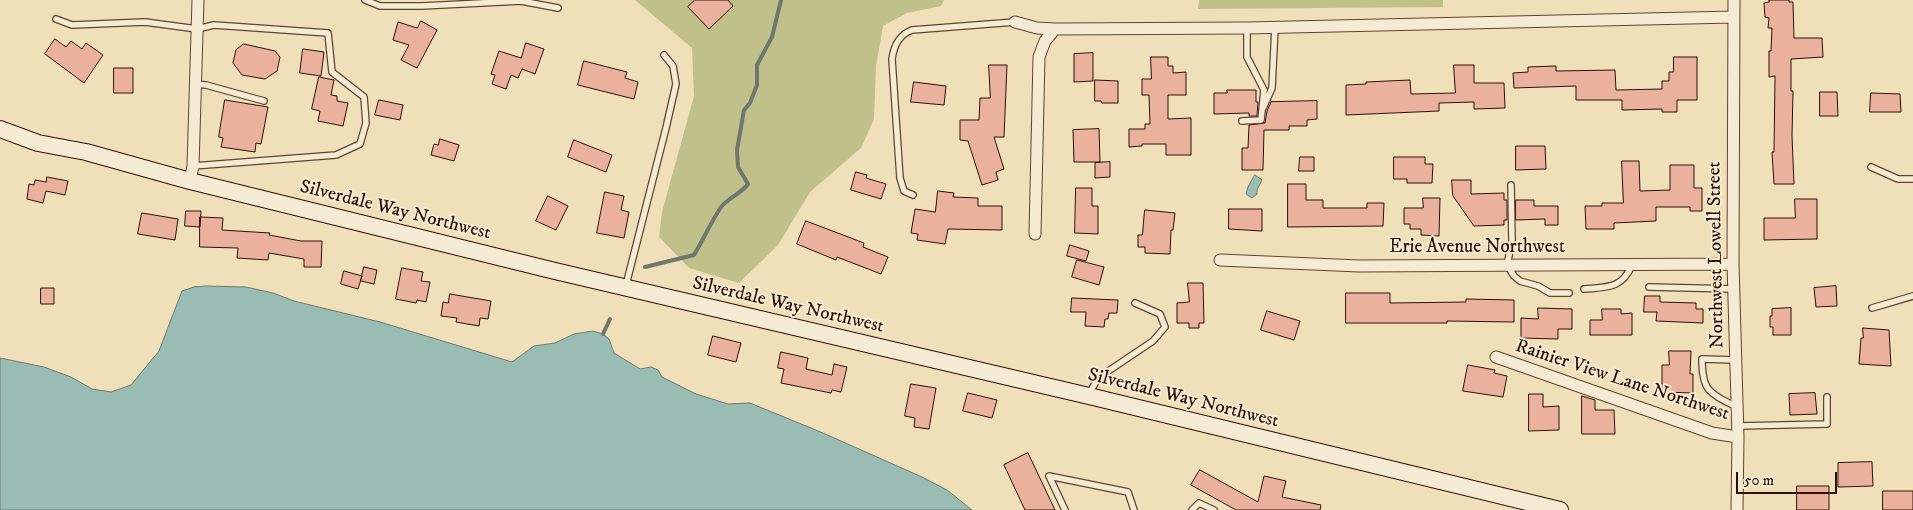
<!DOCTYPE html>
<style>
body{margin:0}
#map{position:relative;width:1913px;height:510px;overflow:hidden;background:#efe0b9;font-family:"IM FELL DW Pica",serif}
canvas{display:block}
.scale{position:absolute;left:1736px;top:472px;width:101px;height:22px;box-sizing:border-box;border:2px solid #2d1005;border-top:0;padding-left:6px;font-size:15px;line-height:18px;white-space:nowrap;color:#2d1005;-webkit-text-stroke:4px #f5ebd2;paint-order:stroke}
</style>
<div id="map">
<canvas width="1913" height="510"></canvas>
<div class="scale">50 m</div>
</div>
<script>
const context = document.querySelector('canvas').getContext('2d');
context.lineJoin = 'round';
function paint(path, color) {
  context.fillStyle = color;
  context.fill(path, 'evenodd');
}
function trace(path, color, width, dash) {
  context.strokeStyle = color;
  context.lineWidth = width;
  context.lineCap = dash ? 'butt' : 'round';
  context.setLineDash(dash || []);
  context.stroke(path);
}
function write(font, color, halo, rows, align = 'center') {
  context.font = font + ' "IM FELL DW Pica",serif';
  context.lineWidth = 4;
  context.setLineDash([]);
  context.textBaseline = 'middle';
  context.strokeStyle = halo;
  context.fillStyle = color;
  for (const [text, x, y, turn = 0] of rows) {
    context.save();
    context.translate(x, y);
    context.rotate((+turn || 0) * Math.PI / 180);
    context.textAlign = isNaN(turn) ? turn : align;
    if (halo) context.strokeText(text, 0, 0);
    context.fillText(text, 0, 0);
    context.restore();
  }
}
const green = new Path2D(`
 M635,0H944L941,6L907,13L883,26L876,66L874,119L861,148L810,192L778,245L739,283L689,268L659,237L662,212L694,96L692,48Z
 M1199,0H1443V7L1198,9Z`);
const water = new Path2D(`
 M1255,175L1262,180L1257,190V194L1252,198L1246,194L1248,187Z
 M206,286L246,287L273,293L294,301L380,322L512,362L534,346L555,343L574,334L593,331L603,334L609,339L614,353L640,369L651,367L658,370L662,377L696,394L728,404L750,403L823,433L922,477L947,490L972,510H0V358L44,367L71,377L92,389L111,392L131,385L159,351L182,291L194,287Z`);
const stream = new Path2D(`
 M645,267L694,255C703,240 711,222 721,207C729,197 741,194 748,184L738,167L737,150L744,110L750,103L757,85V65L772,37L781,0
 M603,334L610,319`);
const building = new Path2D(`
 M695,0H728L733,6L709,29L688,7Z
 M1769,0H1789V2H1793L1794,38H1822L1823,57L1791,59V91H1793L1792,136L1794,184H1774L1772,152H1774L1775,76L1769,77V51H1771L1772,28H1768L1769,18L1765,17L1764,3L1769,2Z
 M421,21L437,30L417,68L401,60L409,45L393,40L398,22L417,28Z
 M55,39L66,47L71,41L82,49L86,43L103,55L84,83L45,54Z
 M526,43L544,49L535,74L522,69L518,78L511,75L506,89L492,84L495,75L491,74L499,51L521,58Z
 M244,44L275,51L280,57L277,71L265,79L242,75L233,63L236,50Z
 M303,49L324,52L321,76L300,73Z
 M1093,53V81L1074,82V54Z
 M1151,57H1168V66H1173V73L1186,72V95H1168V119L1191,118V155H1166V144H1142V146L1129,147V129H1145V124H1150L1149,95H1142V79H1151Z
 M1674,57H1697V100H1677V112H1662V109L1622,110V100H1576V86L1514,88L1513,73L1528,72V67L1556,66V71L1615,70L1616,90L1662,89V81H1669V72H1673Z
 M584,61L627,72L625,78L638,82L634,99L578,85Z
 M989,65H1007L1004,137H994L1004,169L996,172L998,180L982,185L968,141L960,140V120H979L980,98H990Z
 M1454,65H1474V83H1504L1505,108L1474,109V102L1439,103V111L1346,115V85L1366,84V82L1410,80L1411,94L1455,93Z
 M114,68H133V93H114Z
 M319,77L334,80L331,95L337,96V101L348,103L343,126L318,121L320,111L312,109Z
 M1095,80L1118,81V103H1102L1101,101H1095Z
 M914,82L946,86L944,105L911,102Z
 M1227,90H1256V102H1258L1257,116H1249V113L1214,114V93H1227Z
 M1820,92H1837L1838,116H1820Z
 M1871,93L1900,94L1901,112H1870Z
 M225,100L268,107L261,144L256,143L255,152L221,147L223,138L219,137Z
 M379,100L403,105L400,120L375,115Z
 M1317,101V119L1307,120V126H1289V130H1264L1263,170H1242V148H1248L1249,125L1265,123L1267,111L1271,102Z
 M1099,129L1100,162H1074L1073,130Z
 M440,139L459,145L454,161L431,155L434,144L438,145Z
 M574,140L612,155L606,172L568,157Z
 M1516,146H1545L1546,169L1516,170Z
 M1300,157H1314V171H1299Z
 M1394,157H1425V164H1433L1432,183H1407V179H1394Z
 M1622,161H1639L1640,191L1670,190V165H1694V188H1702V211H1690V207H1656V221L1614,223V229H1586L1585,206H1602V203H1623Z
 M1110,162V177L1095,178V163Z
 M856,172L867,175L866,178L886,184L881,199L851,190Z
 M47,177L68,181L65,195L46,191L43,203L27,199L29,184L34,185L35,180L46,182Z
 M1452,180H1471V194L1504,193V200H1507V220H1504V225L1474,226L1453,196Z
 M1288,184H1306V200H1323V208H1367V203H1384L1383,226L1288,227Z
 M1076,188H1092V206H1098V234L1075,233Z
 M938,191L954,193L953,197L978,198V206H1002V230L948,229L945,244L917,240L918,234L911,233L915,209L935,212Z
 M605,192L624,196L621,210L629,212L624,238L597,233Z
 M548,196L568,206L556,230L536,221Z
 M1423,198H1440L1439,236L1421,235V229H1410V224H1404V208H1423Z
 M1795,199H1817V239L1764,240V218H1795Z
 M1516,200H1534V206H1558V225H1545V219L1516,220Z
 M1229,209H1262V231L1229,229Z
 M1145,210L1175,213L1173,230H1171L1170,254L1145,253V247H1138V235H1142Z
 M186,211H201L200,227L185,226Z
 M142,213L178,219L175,240L138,234Z
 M200,217L223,218L222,230L270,233L269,235L301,241H322L321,267H304V259L269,253L268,260L237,258L238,248L200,247Z
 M806,221L864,243L863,247L888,257L881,274L837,257L836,260L797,244Z
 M1070,245L1089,251L1086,261L1067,256Z
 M1077,260L1104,267L1099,285L1072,277Z
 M364,267L377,270L374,284L361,281Z
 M402,268L423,272L421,281L430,282L426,302L417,300L416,303L396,299Z
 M344,271L362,276L358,289L341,284Z
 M1188,283H1203L1204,323H1199V328H1189V323H1177V303L1189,302Z
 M1836,286L1837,306L1816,307L1814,288Z
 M41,288H54V304H41Z
 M1346,293H1390V303L1466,302V299L1514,300V322L1447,321V323H1346Z
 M450,294L491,301L488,319L480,318L479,326L456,322L457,318L441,316L443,302L448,303Z
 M1645,296H1660V302L1696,303V309H1703V323L1656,321L1657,312H1644Z
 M1072,298L1118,300L1117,313H1109L1108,319H1105L1104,327L1085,326L1086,312H1071Z
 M1538,308L1572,309V329H1558V339L1521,338V318L1538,319Z
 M1791,308V335H1773V327H1770V316H1772V309Z
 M1602,309H1621V314L1632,313V335H1590V320H1602Z
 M1267,311L1300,321L1294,340L1261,330Z
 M1863,328L1889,330L1891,366L1859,364L1861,338H1863Z
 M713,336L741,343L736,362L708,355Z
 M1669,351H1691L1690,374H1693V393L1662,392V365H1669Z
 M781,352L808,358L806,369L832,375L834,364L847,367L841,392L832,390L831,393L781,383L784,369L778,368Z
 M1468,365L1495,370L1494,373L1507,376L1503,397L1463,391Z
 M911,384L936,388L929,429L914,427L915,418L905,416Z
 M968,393L997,400L992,418L963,411Z
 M1815,393L1817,414L1790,415L1789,394Z
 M1529,394H1543V407L1559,406V430L1529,431Z
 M1582,396L1595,400V410H1614L1615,434H1582Z
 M1028,453L1055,510H1025L1004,465Z
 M1872,462L1873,486L1838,487V463Z
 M1200,470L1258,502L1264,476L1286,481L1282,497L1321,505L1320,510H1236L1191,485Z
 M1797,486H1829V510H1797Z
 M1883,491H1913V510H1883Z`);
const lane = new Path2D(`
 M365,0L380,6H422L521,1L558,8
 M56,19L72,25L145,22L197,29L214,25L328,33L332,72L364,97L366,123L360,144L336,155L193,166
 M195,84L206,85L264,101
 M1263,108L1272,88L1275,27
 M1242,121L1261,120L1264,90L1247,57V28
 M1871,167L1898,179H1913
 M1511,185L1512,241L1507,265L1514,276L1520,281L1538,286L1550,293H1569
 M913,195L904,191L900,178L892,59C894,45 899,35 912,30L1015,22
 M626,285L666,128L676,84L673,66L664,55
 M1649,287L1734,289
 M1584,289C1607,287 1622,289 1632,265
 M1872,308L1913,296
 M1736,360L1702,359C1702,391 1709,393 1737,407
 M1089,394L1098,378L1153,341L1165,327L1160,314L1135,303
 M1738,426L1827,424V397
 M1065,510L1049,476L1128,492L1134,510
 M1192,510L1199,503L1214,510`);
const street = new Path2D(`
 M1734,0L1733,264L1738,437L1737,510
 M1015,22L1037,28L1055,29L1247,28L1734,17
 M190,181L193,166L198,0
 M1035,234L1039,57L1045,41L1055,29
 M1220,260L1359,266L1733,264
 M1496,357L1712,433L1738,437`);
const secondary = new Path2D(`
 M0,129L38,143L86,152L190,181L555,271L1089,396L1560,510`);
const streetNames = [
 ["Silverdale Way Northwest",395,211,14],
 ["Erie Avenue Northwest",1477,248],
 ["Northwest Lowell Street",1717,255,-91],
 ["Silverdale Way Northwest",788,306,13],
 ["Rainier View Lane Northwest",1622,381,18],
 ["Silverdale Way Northwest",1183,399,14]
];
paint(green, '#c0c08b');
paint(water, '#9abdb3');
trace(water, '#6e786d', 1);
trace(stream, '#6e786d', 4);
paint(building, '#eab29d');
trace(building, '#2d1005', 1);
trace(lane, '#5e4432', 8);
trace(street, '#5e4432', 13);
trace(secondary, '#2d1005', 18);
trace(lane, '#f5ebd2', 5.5);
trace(street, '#f5ebd2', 11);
trace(secondary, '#f5ebd2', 16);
write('19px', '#2d1005', '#f5ebd2', streetNames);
</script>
